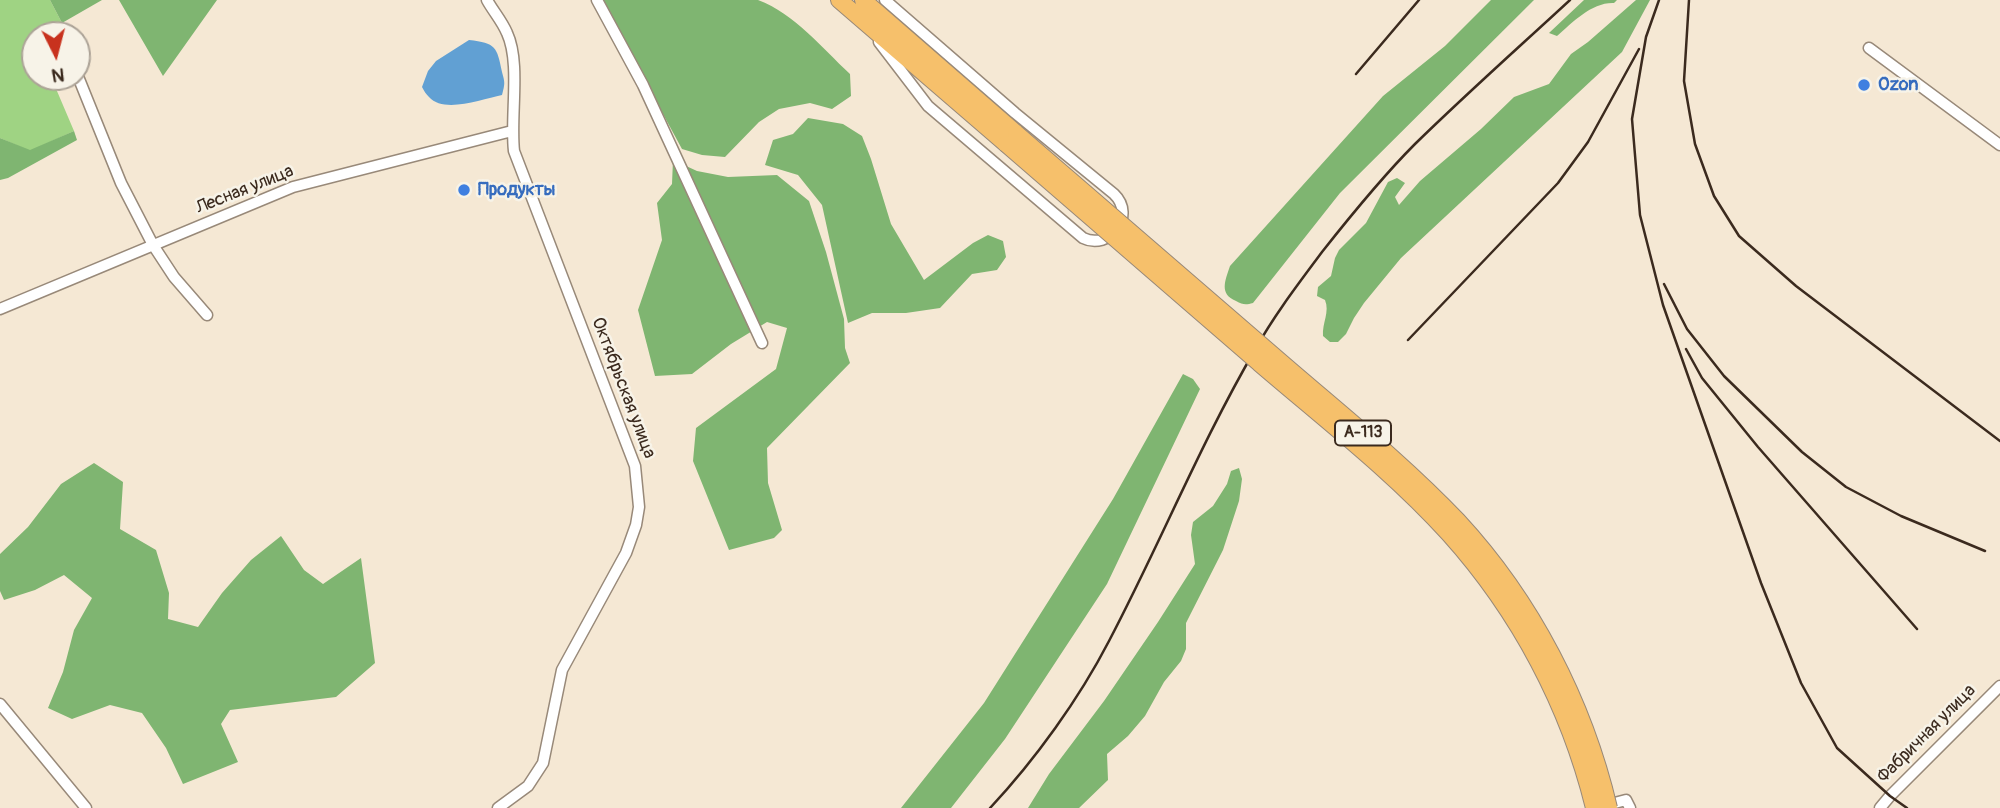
<!DOCTYPE html>
<meta charset="utf-8">
<style>
body{margin:0}
#map{position:relative;width:2000px;height:808px;overflow:hidden;background:#f5e8d4;font-family:Pangolin,sans-serif}
canvas{display:block}
.north{position:absolute;left:21px;top:21px;width:70px;height:70px;box-sizing:border-box;background:#f7f3e8;border:2px solid #aca397;border-radius:50%;rotate:174deg;font-size:19px;font-weight:700;line-height:28px;text-align:center;color:#3b2a1e}
.north::after{content:'';display:block;margin:auto;width:24px;height:32px;background:#c8321e;clip-path:polygon(50% 0,100% 100%,50% 72%,0 100%)}
</style>
<div id="map">
<canvas width="2000" height="808"></canvas>
<div class="north">N</div>
</div>
<script>
const context = document.querySelector('canvas').getContext('2d');
context.lineJoin = 'round';
function paint(path, color) {
  context.fillStyle = color;
  context.fill(path, 'evenodd');
}
function trace(path, color, width, dash) {
  context.strokeStyle = color;
  context.lineWidth = width;
  context.lineCap = dash ? 'butt' : 'round';
  context.setLineDash(dash || []);
  context.stroke(path);
}
function write(font, color, halo, rows, align = 'center') {
  context.font = font + ' Pangolin,sans-serif';
  context.lineWidth = 5;
  context.setLineDash([]);
  context.textBaseline = 'middle';
  context.strokeStyle = halo;
  context.fillStyle = color;
  for (const [text, x, y, turn = 0] of rows) {
    context.save();
    context.translate(x, y);
    context.rotate((+turn || 0) * Math.PI / 180);
    context.textAlign = isNaN(turn) ? turn : align;
    if (halo) context.strokeText(text, 0, 0);
    context.fillText(text, 0, 0);
    context.restore();
  }
}
const green = new Path2D(`
 M0,0H50L62,23L59,35H35V77H51L74,131L30,151L0,138Z`);
const forest = new Path2D(`
 M50,0H102L62,23Z
 M119,0H217L163,76Z
 M601,0H758C795,14 821,47 850,74L851,96L832,109L810,103L779,109L759,122L725,157L702,155L682,149Z
 M1491,0H1534L1340,193L1253,303C1246,305 1243,305 1236,301C1219,294 1225,281 1230,266L1383,96L1445,46Z
 M1584,0H1617L1614,3C1592,2 1573,22 1557,36L1549,33Z
 M1636,0H1650L1622,52L1401,258L1364,303L1354,318L1346,334L1338,342H1330L1323,336C1322,323 1330,312 1325,300L1317,296L1318,287L1331,276L1335,258L1339,250L1366,223L1388,182L1397,178L1405,183L1395,197L1399,205L1420,181L1481,129L1514,97L1549,84L1571,54L1588,42Z
 M808,118L843,124L862,136L871,159L891,224L924,280L973,243L988,235L1003,241L1006,257L997,270L972,274L940,308L906,313H872L848,323L822,205L798,175L765,165L773,140L793,134Z
 M74,131L77,140L8,178L0,180V138L30,150Z
 M673,160L697,171L728,177L777,175L809,201L826,252L844,319L845,348L850,363L767,448L768,483L782,530L774,538L729,550L693,461L696,428L776,369L787,328L767,322L731,344L692,374L655,376L638,310L662,240L657,203L672,184Z
 M1183,374L1193,379L1200,389L1107,584L1005,739L951,808H901L984,703L1113,499Z
 M94,463L123,482L120,529L156,550L169,593L168,619L198,627L222,593L251,560L281,536L304,570L323,584L361,558L375,663L336,697L230,710L221,724L238,762L183,784L166,748L142,713L110,705L72,719L48,708L63,672L74,630L92,598L64,575L35,590L4,600L0,591V554L28,527L61,484Z
 M1239,468L1242,479L1239,501L1223,550L1186,623V649L1181,661L1164,682L1145,716L1128,736L1107,754L1108,780L1079,808H1028L1049,774L1104,701L1158,622L1195,564L1191,535L1193,522L1213,506L1227,484L1231,471Z`);
const water = new Path2D(`
 M469,40C496,43 497,47 502,72C505,83 505,83 502,95C482,99 444,114 429,97C426,94 424,91 422,87L428,71L436,61Z`);
const minor = new Path2D(`
 M487,0C493,11 502,21 507,33C521,63 510,116 514,151L635,466L639,507L636,525L626,553L562,670L543,763L528,786L498,808
 M597,0L643,85L762,343
 M879,42L928,106L1083,238C1109,251 1137,216 1114,194L1015,113L885,0
 M1869,48L2000,145
 M77,74L121,183L153,245L174,277L207,315
 M0,309L293,187L512,131
 M0,704L86,808
 M1603,806L1626,800L1630,808
 M1880,808L1890,796L2000,686`);
const highway = new Path2D(`
 M839,0L1006,144
 M863,0L1016,133`);
const rail = new Path2D(`
 M1659,0L1646,37L1632,119L1640,215L1663,305L1761,583L1801,683L1837,748L1890,796L1907,808
 M1689,0L1684,81L1695,144L1714,196L1739,236L1796,286L2000,441
 M1356,74L1419,0
 M1664,284L1687,329L1724,376L1802,452L1846,487L1901,516L1985,551
 M1408,340L1558,183L1588,142L1639,49
 M1686,349L1702,378L1758,447L1917,629
 M990,808C1035,760 1079,699 1109,641C1160,544 1201,442 1256,348C1275,314 1299,283 1322,252C1352,214 1381,178 1415,144C1465,95 1518,48 1570,0`);
const highwayBridge = new Path2D(`
 M1016,133C1102,207 1187,281 1273,355C1335,409 1401,461 1458,521C1532,601 1584,702 1609,808
 M1006,144C1091,217 1175,290 1259,363C1323,418 1393,472 1449,534C1519,612 1569,706 1594,808`);
const markers = [
 [1864,85,7,"#3f7fe0"],
 [464,190,7,"#3f7fe0"]
];
const shields = [
 [1363,433,56]
];
const shieldNames = [
 ["А-113",1363,433]
];
const shopNames = [
 ["Ozon",1878,85],
 ["Продукты",478,190]
];
const streetNames = [
 ["Лесная улица",245,190,-22],
 ["Октябрьская улица",623,388,69],
 ["Фабричная улица",1927,734,-45]
];
paint(green, '#9fd383');
paint(forest, '#7fb571');
paint(water, '#61a0d3');
trace(minor, '#988979', 13);
trace(highway, '#988979', 18);
trace(minor, '#fff', 10);
trace(highway, '#f6c06b', 16);
trace(rail, '#3b2a1e', 2.5);
trace(highwayBridge, '#988979', 18, []);
trace(highwayBridge, '#f6c06b', 16);
for (const [x, y, r, color] of markers) {
  const dot = new Path2D();
  dot.arc(x, y, r, 0, 2 * Math.PI);
  context.fillStyle = color;
  context.fill(dot);
  trace(dot, '#f7f3e8', 2.5);
}
for (const [x, y, w] of shields) {
  const box = new Path2D();
  box.roundRect(x - w / 2, y - 12.5, w, 25, 5);
  context.fillStyle = '#f7f3e8';
  context.fill(box);
  trace(box, '#3b2a1e', 2);
}
write('bold 16px', '#3b2a1e', null, shieldNames);
write('bold 18px', '#366cbe', '#f7f3e8', shopNames, 'left');
write('18px', '#3b2a1e', '#f7f3e8', streetNames);
</script>
